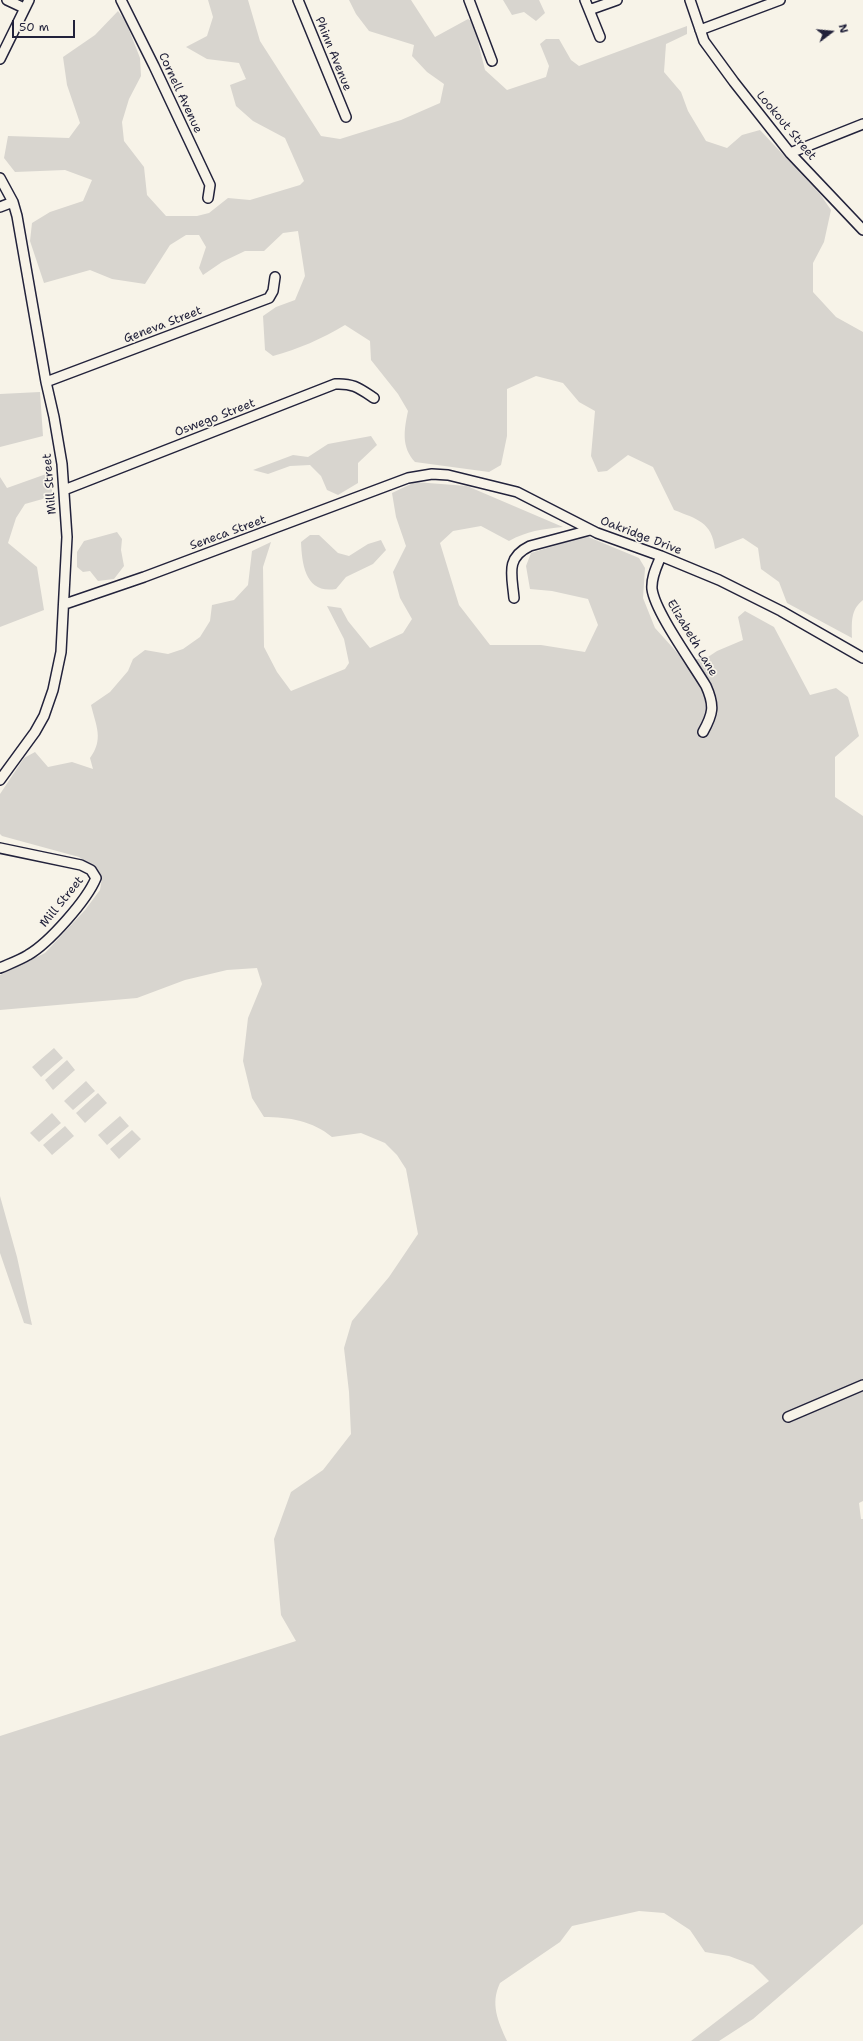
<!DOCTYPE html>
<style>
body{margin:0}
#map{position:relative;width:863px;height:2041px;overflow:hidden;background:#f7f3e8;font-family:"Shantell Sans",sans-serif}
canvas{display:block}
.north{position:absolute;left:811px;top:12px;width:40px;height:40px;-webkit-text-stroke:3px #f7f3e8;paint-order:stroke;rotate:74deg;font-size:11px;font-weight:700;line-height:16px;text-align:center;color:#22223b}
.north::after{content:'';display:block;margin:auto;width:14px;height:18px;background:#22223b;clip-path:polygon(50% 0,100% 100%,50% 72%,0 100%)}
.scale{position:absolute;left:12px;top:20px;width:63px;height:18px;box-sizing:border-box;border:2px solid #22223b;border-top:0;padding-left:5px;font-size:12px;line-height:14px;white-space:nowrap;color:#22223b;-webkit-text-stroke:3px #f7f3e8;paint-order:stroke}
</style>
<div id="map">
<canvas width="863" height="2041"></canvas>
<div class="north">N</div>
<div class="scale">50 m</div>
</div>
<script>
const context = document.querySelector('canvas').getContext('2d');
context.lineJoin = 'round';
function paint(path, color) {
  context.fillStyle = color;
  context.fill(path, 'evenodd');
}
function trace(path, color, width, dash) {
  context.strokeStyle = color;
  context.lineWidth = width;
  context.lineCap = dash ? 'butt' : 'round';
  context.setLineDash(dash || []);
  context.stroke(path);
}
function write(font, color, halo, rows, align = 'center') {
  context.font = font + ' "Shantell Sans",sans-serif';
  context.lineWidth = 3.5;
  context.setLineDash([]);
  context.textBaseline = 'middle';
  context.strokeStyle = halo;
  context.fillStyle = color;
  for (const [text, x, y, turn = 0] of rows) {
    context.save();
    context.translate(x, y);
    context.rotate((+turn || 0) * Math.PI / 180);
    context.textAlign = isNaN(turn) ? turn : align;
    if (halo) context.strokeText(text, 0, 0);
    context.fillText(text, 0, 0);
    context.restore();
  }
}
const green = new Path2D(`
 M208,0H248L260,41L321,136L340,139L401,120L440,103L444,84L427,72L412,56L414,45L369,31L356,14L349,0H411L435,37L468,19L473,22L485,70L507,90L546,77L549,66L540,44L546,39H559L571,60L579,66L687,26V34L666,44L664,72L681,92L688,111L706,141L727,148L742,135L760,130L820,194L831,210L824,242L813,263V292L836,317L863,332V600C850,610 852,623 852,638L787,603L779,582L761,569L758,548L743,538L715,549C712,522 697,519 674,510L653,467L628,455L607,471L598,472L591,456L595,411L579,402L563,383L536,376L507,389V436L501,465L489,472L415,462C401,447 404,430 408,411L398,394L371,360L370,341L345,325C322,339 298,349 273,356L265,350L263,316L276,307L295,300L305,276L298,231L283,233L264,251H245L222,262L203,275L199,268L206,247L199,235H186L170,245L145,284L112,279L90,270L44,283L30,241L32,223L50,212L83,201L92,180L65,170L15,172L4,158L8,136L69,138L80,123L67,85L63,57L95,35L118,11L126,22L140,58L141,76L129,99L122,122L124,141L144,167L147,195L166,216H197L209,213L228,198L250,200L300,185L304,181L285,138L253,121L236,106L230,85L246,79L239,63L207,59L186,47L207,36L213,17Z
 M503,0H539L545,13L536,21L524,12L512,15Z
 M40,392L43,436L0,447V394Z
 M371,436L377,445L358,463V483L338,495L327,490L321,476L310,465L290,466L268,474L253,470L293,455L308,457L328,444Z
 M49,473L53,496L25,504L16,518L8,543L37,567L44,610L0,627V477L7,488Z
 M415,482L467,486L563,527C542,529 527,531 509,541L481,526L453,531L440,543L459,605L490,645H541L585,652L598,625L588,599L552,591L530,589L526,566L531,553L586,536L639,558L645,568L643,598L655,628L683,659H705L717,651L743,640L738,617L745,611L774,627L810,695L836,688L848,697L859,736L835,757V797L863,816V1501L859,1503L861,1519H863V1924L753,2019L719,2041H691L769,1981L753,1965L729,1956L705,1952L690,1930L664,1913L639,1911L572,1926L560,1942L500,1983C490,2004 498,2021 507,2041H0V1736L296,1641L281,1615L274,1539L291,1492L323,1470L351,1434L349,1392L344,1348L352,1321L389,1277L418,1234L406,1169L397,1155L385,1143L361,1133L332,1137C313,1121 289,1117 264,1117L252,1098L243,1061L248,1018L262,984L257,968L227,970L185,980L137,998L0,1010V975L45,953L85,910L100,890L102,878L94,868L79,857L2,836L0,834V794L24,758L35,752L48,767L72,762L93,769L90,758C104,739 96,726 91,705L110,692L128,671L133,659L145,650L168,654L183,649L200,637L210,621L212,605L234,600L248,585L252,551L271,542L263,567L264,647L277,672L291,691L345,669L349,663L344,639L327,606L341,608L348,621L370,648L403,633L412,619L400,598L393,572L406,546L396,517L392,493Z
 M117,532L122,539L121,550L124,566L114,579L98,581L90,571L83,572L77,567V552L84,541Z
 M310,535H319L338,553L349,556L368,544L381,540L386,550L373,564L346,577L336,589C306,594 302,566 301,542Z
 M54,1048L63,1058L41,1077L32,1067Z
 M67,1060L75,1070L53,1090L45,1080Z
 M86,1081L95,1091L73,1110L64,1101Z
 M98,1093L107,1103L85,1123L76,1113Z
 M52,1113L61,1123L39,1142L30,1133Z
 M120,1116L129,1126L107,1145L98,1135Z
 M65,1126L74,1136L52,1155L43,1145Z
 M132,1130L141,1139L119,1159L110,1149Z
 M0,1196L17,1257L32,1325L24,1323L0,1253Z`);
const minor = new Path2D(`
 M7,0L24,8
 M121,0L154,66L210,185L208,198
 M298,0L346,117
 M469,0L492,61
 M585,0L600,37
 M690,0L704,41L734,82L790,153L863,230
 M589,10L617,0
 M700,30L780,0
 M0,59L29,0
 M790,153L863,124
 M0,178L13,202L17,216L46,382L54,417L62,464L67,537L61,652L53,690L44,716L35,732L0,780
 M0,207L13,202
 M46,382L269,298L273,291L275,277
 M64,490L335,384C353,383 359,388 374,398
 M661,556C657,566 651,577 652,589C655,612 693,664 706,686C715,706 713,714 703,732
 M514,598C512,575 505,558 530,546L590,530
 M65,604L144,577L408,478L432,474L448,475L517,492L597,533L661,556L719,580L781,611L863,658
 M0,848L81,865L91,870L96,878C87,900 49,943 28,955C20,960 9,964 0,968
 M788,1417L863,1385`);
const streetNames = [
 ["Phinn Avenue",333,54,68],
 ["Cornell Avenue",180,93,65],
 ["Lookout Street",786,126,50],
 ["Geneva Street",163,325,-21],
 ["Oswego Street",215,418,-21],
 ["Mill Street",50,484,-95],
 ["Seneca Street",228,533,-20],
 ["Oakridge Drive",641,536,21],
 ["Elizabeth Lane",692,638,59],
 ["Mill Street",62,902,-51]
];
paint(green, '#d8d5cf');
trace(minor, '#22223b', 12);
trace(minor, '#f7f3e8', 9);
write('12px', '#22223b', '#f7f3e8', streetNames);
</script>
